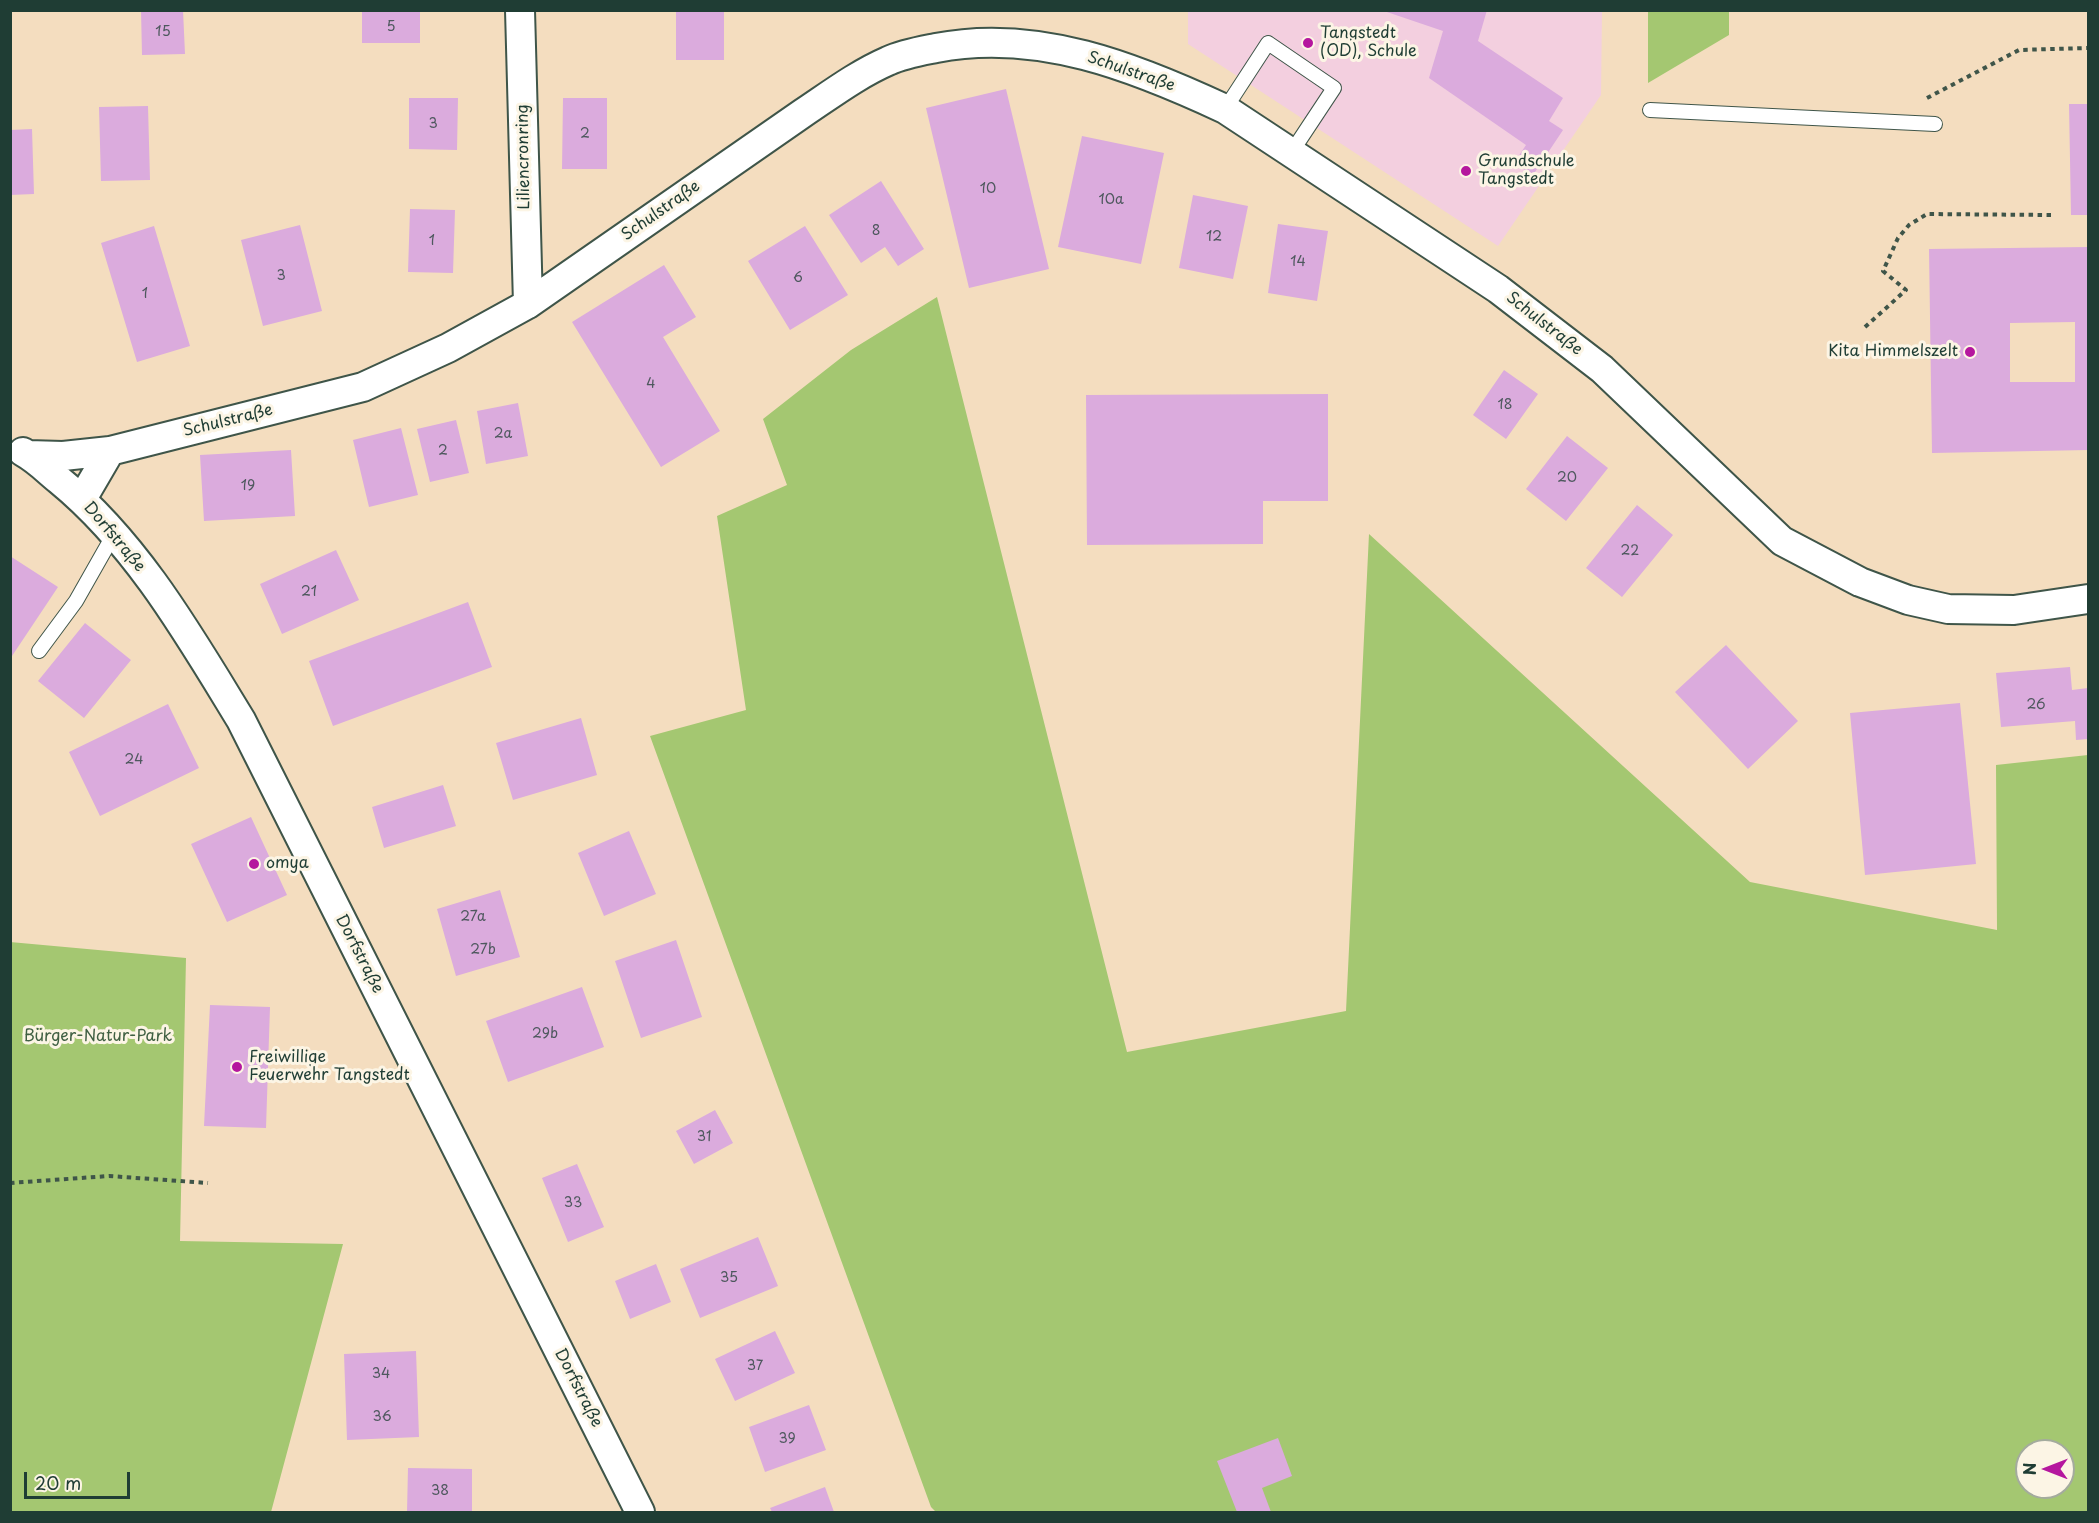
<!DOCTYPE html>
<meta charset="utf-8">
<style>
body{margin:0}
#map{position:relative;width:2099px;height:1523px;overflow:hidden;background:#f4ddbf;font-family:"Playpen Sans",sans-serif}
canvas{display:block}
.frame{position:absolute;inset:0;border:12px solid #1f3d34;pointer-events:none}
.north{position:absolute;left:2015px;top:1439px;width:60px;height:60px;box-sizing:border-box;background:#fcf5e5;border:2px solid #a4ab9e;border-radius:50%;rotate:270deg;font-size:16px;font-weight:700;line-height:24px;text-align:center;color:#1f3d34}
.north::after{content:'';display:block;margin:auto;width:21px;height:27px;background:#b5179e;clip-path:polygon(50% 0,100% 100%,50% 72%,0 100%)}
.scale{position:absolute;left:24px;top:1472px;width:106px;height:27px;box-sizing:border-box;border:3px solid #1f3d34;border-top:0;padding-left:8px;font-size:18px;line-height:21px;white-space:nowrap;color:#1f3d34;-webkit-text-stroke:4px #fcf5e5;paint-order:stroke}
</style>
<div id="map">
<canvas width="2099" height="1523"></canvas>
<div class="frame"></div>
<div class="north">N</div>
<div class="scale">20 m</div>
</div>
<script>
const context = document.querySelector('canvas').getContext('2d');
context.lineJoin = 'round';
function paint(path, color) {
  context.fillStyle = color;
  context.fill(path, 'evenodd');
}
function trace(path, color, width, dash) {
  context.strokeStyle = color;
  context.lineWidth = width;
  context.lineCap = dash ? 'butt' : 'round';
  context.setLineDash(dash || []);
  context.stroke(path);
}
function write(font, color, halo, rows, align = 'center') {
  context.font = font + ' "Playpen Sans",sans-serif';
  context.lineWidth = 6;
  context.setLineDash([]);
  context.textBaseline = 'middle';
  context.strokeStyle = halo;
  context.fillStyle = color;
  for (const [text, x, y, turn = 0] of rows) {
    context.save();
    context.translate(x, y);
    context.rotate((+turn || 0) * Math.PI / 180);
    context.textAlign = isNaN(turn) ? turn : align;
    if (halo) context.strokeText(text, 0, 0);
    context.fillText(text, 0, 0);
    context.restore();
  }
}
const built = new Path2D(`
 M1188,11H1602L1601,95L1498,246L1188,44Z`);
const green = new Path2D(`
 M1648,11H1729V35L1648,83Z
 M937,297L1127,1052L1346,1011L1369,534L1750,882L1997,930L1996,765L2088,755V1512H936L931,1507L650,736L746,710L717,516L787,485L763,419L851,350ZM2027,1451H2063V1487H2027Z
 M10,942L186,958L180,1241L343,1244L271,1512H11Z`);
const building = new Path2D(`
 M141,10H183L185,54L142,55Z
 M362,10H420V43H362Z
 M676,10H724V60H676Z
 M1381,10H1487L1478,41L1563,98L1549,121L1563,130L1533,175L1514,163L1526,145L1429,78L1443,31Z
 M1006,89L1049,269L969,288L926,108Z
 M409,98H458L457,150L409,149Z
 M563,98H607V169H562Z
 M2069,104H2088V215H2071Z
 M148,106L150,180L101,181L99,107Z
 M32,129L34,194L10,195V130Z
 M1082,136L1164,153L1141,264L1058,247Z
 M881,181L924,249L898,266L885,247L861,263L829,215Z
 M1193,195L1248,206L1233,279L1179,268Z
 M410,209L455,210L453,273L408,272Z
 M1278,224L1328,231L1317,301L1268,293Z
 M300,225L322,311L263,326L241,240Z
 M154,226L190,346L137,362L101,243Z
 M805,226L848,295L790,330L748,261Z
 M2088,247V450L1932,453L1929,249ZM2075,322V382H2010V323Z
 M664,265L696,317L663,337L720,431L661,467L572,322Z
 M1504,370L1538,394L1506,439L1473,415Z
 M1328,394V501H1263V544L1087,545L1086,395Z
 M518,403L528,456L486,464L477,411Z
 M456,420L469,473L430,482L417,429Z
 M401,428L418,495L369,507L353,440Z
 M1567,436L1608,468L1566,521L1526,489Z
 M291,450L295,516L204,521L200,455Z
 M1637,505L1673,535L1622,597L1586,568Z
 M336,550L359,600L282,634L260,584Z
 M10,556L58,587L10,659Z
 M468,602L492,667L333,726L309,661Z
 M85,623L131,660L84,718L38,681Z
 M1726,645L1798,721L1748,769L1675,692Z
 M2070,667L2072,690L2088,688V739L2076,740L2075,721L2001,727L1996,673Z
 M1960,703L1976,864L1865,875L1850,713Z
 M168,704L199,768L100,816L69,752Z
 M581,718L597,775L513,800L496,743Z
 M443,785L456,826L384,848L372,807Z
 M251,817L287,895L227,922L191,844Z
 M629,831L656,894L604,916L578,853Z
 M500,890L520,957L456,976L437,909Z
 M676,940L702,1017L641,1038L615,961Z
 M582,987L604,1047L508,1082L486,1021Z
 M210,1005L270,1007L266,1128L204,1126Z
 M715,1110L733,1143L694,1164L676,1131Z
 M577,1164L604,1227L568,1242L542,1178Z
 M758,1237L778,1286L700,1318L680,1269Z
 M656,1264L671,1302L630,1319L615,1281Z
 M775,1331L795,1373L735,1401L715,1359Z
 M416,1351L419,1437L347,1440L344,1354Z
 M809,1405L826,1450L765,1472L749,1427Z
 M1278,1438L1292,1476L1262,1488L1271,1512H1237L1217,1461Z
 M408,1468L472,1469V1512H407Z
 M825,1487L834,1512H772L770,1508Z`);
const path = new Path2D(`
 M1927,98L2019,50L2088,48
 M1865,327L1906,290L1883,271L1898,238L1909,225L1927,214L2051,215
 M10,1183L109,1176L208,1183`);
const lane = new Path2D(`
 M1225,109L1268,43L1334,88L1291,153
 M1650,110L1935,124
 M39,651L76,601L114,534`);
const street = new Path2D(`
 M520,10L528,304
 M23,452C36,459 48,471 59,480C137,544 189,635 241,720L640,1512
 M28,455L63,456L110,451L363,387L448,348L528,304L803,113C830,95 858,74 888,61C903,54 921,51 936,48C1037,28 1135,67 1225,109L1498,289L1602,369L1782,541L1860,582L1908,600L1948,609L2014,610L2088,599
 M82,499L110,451`);
const markers = [
 [1308,43,6,"#b5179e"],
 [1466,171,6,"#b5179e"],
 [1970,352,6,"#b5179e"],
 [254,864,6,"#b5179e"],
 [237,1067,6,"#b5179e"]
];
const numberNames = [
 ["5",391,27],
 ["15",163,32],
 ["3",433,124],
 ["2",585,134],
 ["10",988,189],
 ["10a",1111,200],
 ["8",876,231],
 ["12",1214,237],
 ["1",432,241],
 ["14",1298,262],
 ["3",281,276],
 ["6",798,278],
 ["1",145,294],
 ["4",651,384],
 ["18",1505,405],
 ["2a",503,434],
 ["2",443,451],
 ["20",1567,478],
 ["19",248,486],
 ["22",1630,551],
 ["21",309,592],
 ["26",2036,705],
 ["24",134,760],
 ["27a",473,917],
 ["27b",483,950],
 ["29b",545,1034],
 ["31",704,1137],
 ["33",573,1203],
 ["35",729,1278],
 ["37",755,1366],
 ["34",381,1374],
 ["36",382,1417],
 ["39",787,1439],
 ["38",440,1491]
];
const poiNames = [
 ["Tangstedt",1320,34],
 ["(OD), Schule",1320,52],
 ["Grundschule",1478,162],
 ["Tangstedt",1478,180],
 ["Kita Himmelszelt",1958,352,"right"],
 ["omya",266,864],
 ["Freiwillige",249,1058],
 ["Feuerwehr Tangstedt",249,1076]
];
const streetNames = [
 ["Schulstraße",1131,72,19],
 ["Liliencronring",524,157,-91],
 ["Schulstraße",661,211,-35],
 ["Schulstraße",1544,324,38],
 ["Schulstraße",228,421,-14],
 ["Dorfstraße",114,537,50],
 ["Dorfstraße",359,954,63],
 ["Dorfstraße",578,1388,63]
];
const parkNames = [
 ["Bürger-Natur-Park",98,1037]
];
paint(built, '#f3cfdf');
paint(green, '#a4c771');
paint(building, '#dbabdd');
trace(lane, '#3f5549', 16);
trace(street, '#3f5549', 32);
trace(path, '#3f5549', 4, [4.5, 4.5]);
trace(lane, '#fff', 14);
trace(street, '#fff', 28);
for (const [x, y, r, color] of markers) {
  const dot = new Path2D();
  dot.arc(x, y, r, 0, 2 * Math.PI);
  context.fillStyle = color;
  context.fill(dot);
  trace(dot, '#fcf5e5', 2);
}
write('14px', '#4e585e', null, numberNames);
write('16px', '#1f3d34', '#fcf5e5', poiNames, 'left');
write('16px', '#1f3d34', '#fcf5e5', streetNames);
write('16px', '#406043', '#fcf5e5', parkNames);
</script>
